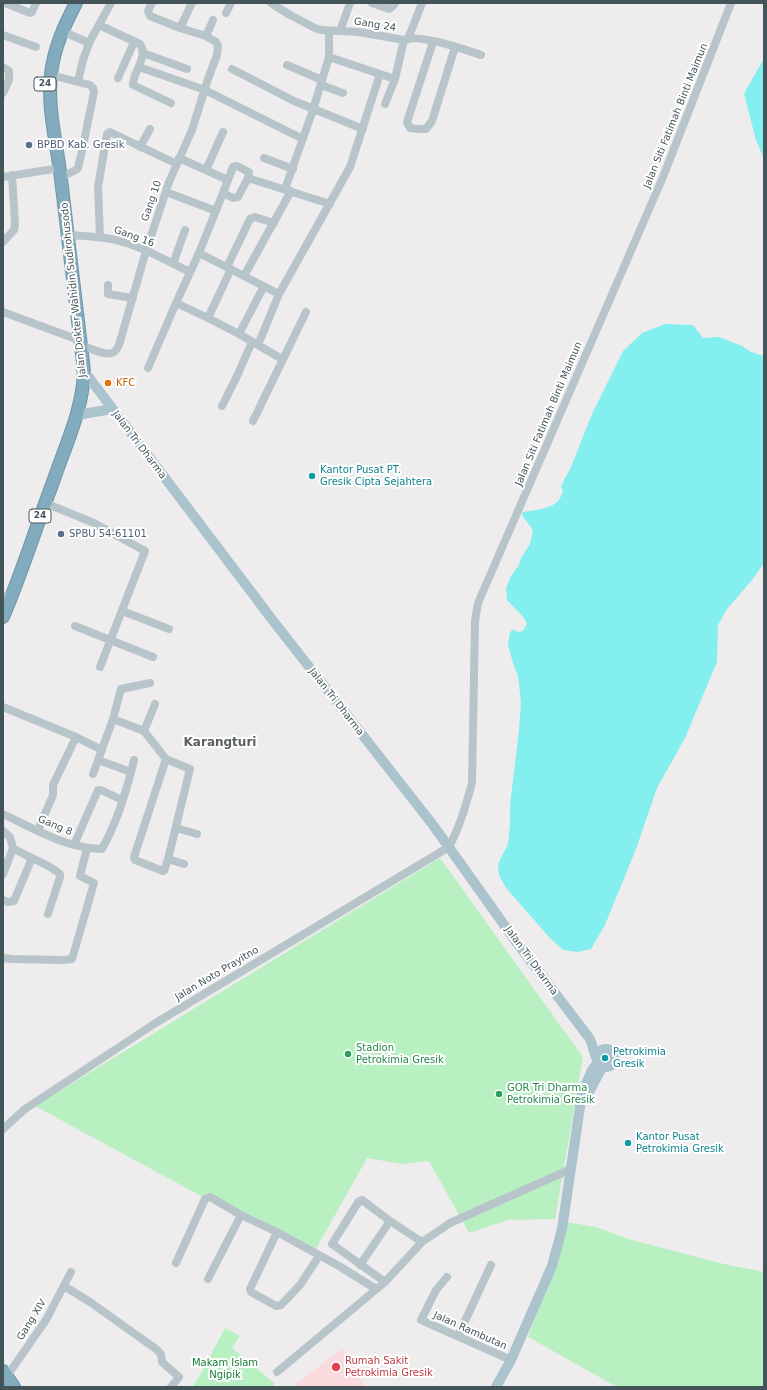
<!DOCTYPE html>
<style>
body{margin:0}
#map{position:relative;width:767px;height:1390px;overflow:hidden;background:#efeced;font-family:"DejaVu Sans",sans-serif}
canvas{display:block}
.frame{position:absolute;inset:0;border:4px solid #44555a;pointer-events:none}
</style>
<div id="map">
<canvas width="767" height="1390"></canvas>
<div class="frame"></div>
</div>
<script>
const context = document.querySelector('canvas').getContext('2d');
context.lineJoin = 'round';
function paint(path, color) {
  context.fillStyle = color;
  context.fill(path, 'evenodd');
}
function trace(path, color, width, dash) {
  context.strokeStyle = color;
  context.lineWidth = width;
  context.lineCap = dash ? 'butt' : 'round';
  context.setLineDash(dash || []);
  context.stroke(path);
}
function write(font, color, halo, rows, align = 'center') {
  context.font = font + ' "DejaVu Sans",sans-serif';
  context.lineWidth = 4;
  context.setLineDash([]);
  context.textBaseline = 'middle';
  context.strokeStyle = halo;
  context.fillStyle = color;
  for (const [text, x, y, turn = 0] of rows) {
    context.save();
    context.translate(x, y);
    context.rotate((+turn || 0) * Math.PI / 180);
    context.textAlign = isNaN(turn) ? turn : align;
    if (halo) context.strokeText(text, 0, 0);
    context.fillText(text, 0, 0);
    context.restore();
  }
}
const medical = new Path2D(`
 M342,1349L366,1387H292Z`);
const green = new Path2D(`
 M440,858L583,1057L555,1219L508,1220L469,1233L429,1161L403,1164L367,1158L315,1251L225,1209L35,1106Z
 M566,1222L596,1227L632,1240L724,1264L764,1272V1387H617L528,1337Z
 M225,1328L240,1336L232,1348L275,1384L271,1387H192L200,1375Z`);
const water = new Path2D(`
 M764,58V159L756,140L744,94Z
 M665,324L693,325L703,338L719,337L742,346L751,352L764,356V563L752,580L727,609L718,625L717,662L685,738L657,788L636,849L605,925L591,949L577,952L563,950L550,938L506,888L499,875L498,864L508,844L510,825V805L519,730L521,702L518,676L513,663L508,645L510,632L513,629L518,632L523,631L527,624L525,619L507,600L506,588L511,576L519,565L521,558L530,544L533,530L522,515L523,512C534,510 552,509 559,500C561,497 562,493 563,491L561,486L571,467L592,414L623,351L642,333Z`);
const minor = new Path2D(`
 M5,3L30,13L32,12L36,3
 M271,3L290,15L315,28L321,30L359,32L404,40C418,33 466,50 481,55
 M372,3L389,9L392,7L395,3
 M226,13L231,3
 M99,25L140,44C149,57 132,73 133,85L171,103
 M180,28L192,3
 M62,31L89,43
 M340,31L350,3
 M3,35L36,47
 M206,36L213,20
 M408,39L422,3
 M433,42L407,122L410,128L418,129H426L432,121L455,47
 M143,53L187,69
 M329,57L395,79
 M287,65L322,80
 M3,67L9,71V80L3,93
 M139,67L205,90L303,139
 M232,69L294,101L363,129
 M51,75L90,85L93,88L94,92L82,151L78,168L76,170L61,177
 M118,78L134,42
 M78,81L83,60L90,41L111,3
 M321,85L343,93
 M385,104L395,79L404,40
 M140,147L150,129
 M179,158L228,180
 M264,158L293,169
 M206,170L223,132
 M3,177L60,168
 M248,178L330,204
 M285,189L313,110L329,57V31
 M166,192L216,211
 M68,235C82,236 97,236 111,239C138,244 165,260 190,272
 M100,237L98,187L107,134L110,132L114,134L177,164
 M3,242L14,230L15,224L12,175
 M199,253L223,193L233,198L238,197L248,178L249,172L237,166L233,167L223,193
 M173,264L185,230
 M227,267L250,219L255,217L274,223
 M244,276L291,191
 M108,285V294L133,298
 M176,303L208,318L239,334L264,286
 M3,312L76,339
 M208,318L231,269
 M239,334L282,359
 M81,345C89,348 108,357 114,352C118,349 120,343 121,338L146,251L169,182L192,130L208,79L217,55L218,46L216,42L206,36L180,28L150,16L148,11L152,3
 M258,345L279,294
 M148,368L176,303L199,253L279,294L350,167L380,74
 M222,406L238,374L252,342
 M253,421L306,312
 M45,503L94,523L145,551L100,667
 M3,596H4
 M122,611L169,629
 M75,626L153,657
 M3,707L76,737
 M113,719L144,731L166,759L190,769L168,859L164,871H163L135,860L134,857L166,759
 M144,731L155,704
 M98,760L131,772
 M93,774L113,719L121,689L150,683
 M3,814C34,829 66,848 102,849C117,822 127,790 134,760
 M176,828L197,834
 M38,830L53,795V785L76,737L102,750
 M3,831L10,837L13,848C28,858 46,862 60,874V877L48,914
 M74,845L98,790H101L122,800
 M168,859L184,864
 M3,874L13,848
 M3,900L8,902L14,901L32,858
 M3,958L12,959L64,960L72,959L94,883L80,876L87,848
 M3,1129L25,1109L154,1024L449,847C460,826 466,805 472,783L475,621L478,603L663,177L731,3
 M277,1232L250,1289L251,1292L276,1306L281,1305L300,1285L319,1256
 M176,1263L205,1199L210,1197L241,1215L277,1232L339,1266L376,1289
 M360,1265L390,1221
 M447,1277L436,1290L421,1320L511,1360
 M208,1279L241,1215
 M385,1282L332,1244L359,1201L362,1200L390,1221L422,1242
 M64,1286L90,1302L156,1349L161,1354L162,1362L179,1377L171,1387
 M458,1336L491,1265
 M277,1372L385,1282L422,1242L431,1236L450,1223L571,1169
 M3,1379L7,1376L46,1320L71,1272`);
const major = new Path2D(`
 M80,369L84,371L274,622L433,825L517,943L590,1039L597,1060
 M77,415L112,409
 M597 1058a9 9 0 1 1 18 0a9 9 0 1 1-18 0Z
 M588,1094L603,1066
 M496,1387L511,1360L552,1266L562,1229L582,1093L592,1070L598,1062`);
const highway = new Path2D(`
 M3,617C22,573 36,527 53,482C65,446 83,410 84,371C76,307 69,243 61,179C57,144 47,109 51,74C54,48 64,26 76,3
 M3,1371L14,1387`);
const markers = [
 [29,145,4,"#5c6f8a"],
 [108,383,4,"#e8710a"],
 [312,476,4,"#0f9aa8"],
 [61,534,4,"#5c6f8a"],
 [348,1054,4,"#2e9e5b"],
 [605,1058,4,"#0f9aa8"],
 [499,1094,4,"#2e9e5b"],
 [628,1143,4,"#0f9aa8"],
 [336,1367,5,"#e0444e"]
];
const shields = [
 [45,84,22],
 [40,516,22]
];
const shieldNames = [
 ["24",45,84],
 ["24",40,516]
];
const streetNames = [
 ["Gang 24",375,25,9],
 ["Jalan Siti Fatimah Binti Maimun",676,116,-68],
 ["Gang 10",152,201,-71],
 ["Gang 16",134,237,20],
 ["Jalan Dokter Wahidin Sudirohusodo",74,290,-96],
 ["Jalan Siti Fatimah Binti Maimun",549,414,-67],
 ["Jalan Tri Dharma",139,445,53],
 ["Jalan Tri Dharma",336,702,52],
 ["Gang 8",55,826,23],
 ["Jalan Tri Dharma",531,961,54],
 ["Jalan Noto Prayitno",217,974,-31],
 ["Gang XIV",32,1320,-58],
 ["Jalan Rambutan",470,1331,24]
];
const serviceNames = [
 ["BPBD Kab. Gresik",37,145],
 ["SPBU 54-61101",69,534]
];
const foodNames = [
 ["KFC",116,383]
];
const cultureNames = [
 ["Kantor Pusat PT.",320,470],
 ["Gresik Cipta Sejahtera",320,482],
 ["Petrokimia",613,1052],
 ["Gresik",613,1064],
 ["Kantor Pusat",636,1137],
 ["Petrokimia Gresik",636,1149]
];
const leisureNames = [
 ["Stadion",356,1048],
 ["Petrokimia Gresik",356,1060],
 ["GOR Tri Dharma",507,1088],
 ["Petrokimia Gresik",507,1100]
];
const healthNames = [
 ["Rumah Sakit",345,1361],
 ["Petrokimia Gresik",345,1373]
];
const parkNames = [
 ["Makam Islam",225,1363],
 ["Ngipik",225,1375]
];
const quarterNames = [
 ["Karangturi",220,743]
];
paint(medical, '#fbdade');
paint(green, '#b8f0c2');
paint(water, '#83efee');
trace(highway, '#6d97aa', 14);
trace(minor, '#b7c5ca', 8);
trace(major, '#abc3cd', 10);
trace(highway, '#82acbe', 12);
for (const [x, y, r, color] of markers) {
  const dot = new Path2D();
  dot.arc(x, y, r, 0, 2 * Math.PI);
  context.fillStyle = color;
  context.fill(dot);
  trace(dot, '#fff', 1.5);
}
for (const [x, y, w] of shields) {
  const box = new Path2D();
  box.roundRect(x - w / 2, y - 7, w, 14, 3);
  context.fillStyle = '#fff';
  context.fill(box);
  trace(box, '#44555a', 1);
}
write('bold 9px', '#44555a', null, shieldNames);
write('10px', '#44555a', '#fff', streetNames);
write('10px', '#4e5e75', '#fff', serviceNames, 'left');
write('10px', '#c56008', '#fff', foodNames, 'left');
write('10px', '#0d838f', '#fff', cultureNames, 'left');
write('10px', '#27864d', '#fff', leisureNames, 'left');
write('10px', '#be3a42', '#fff', healthNames, 'left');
write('10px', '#137e32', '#fff', parkNames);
write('bold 12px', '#595f62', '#fff', quarterNames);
</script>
